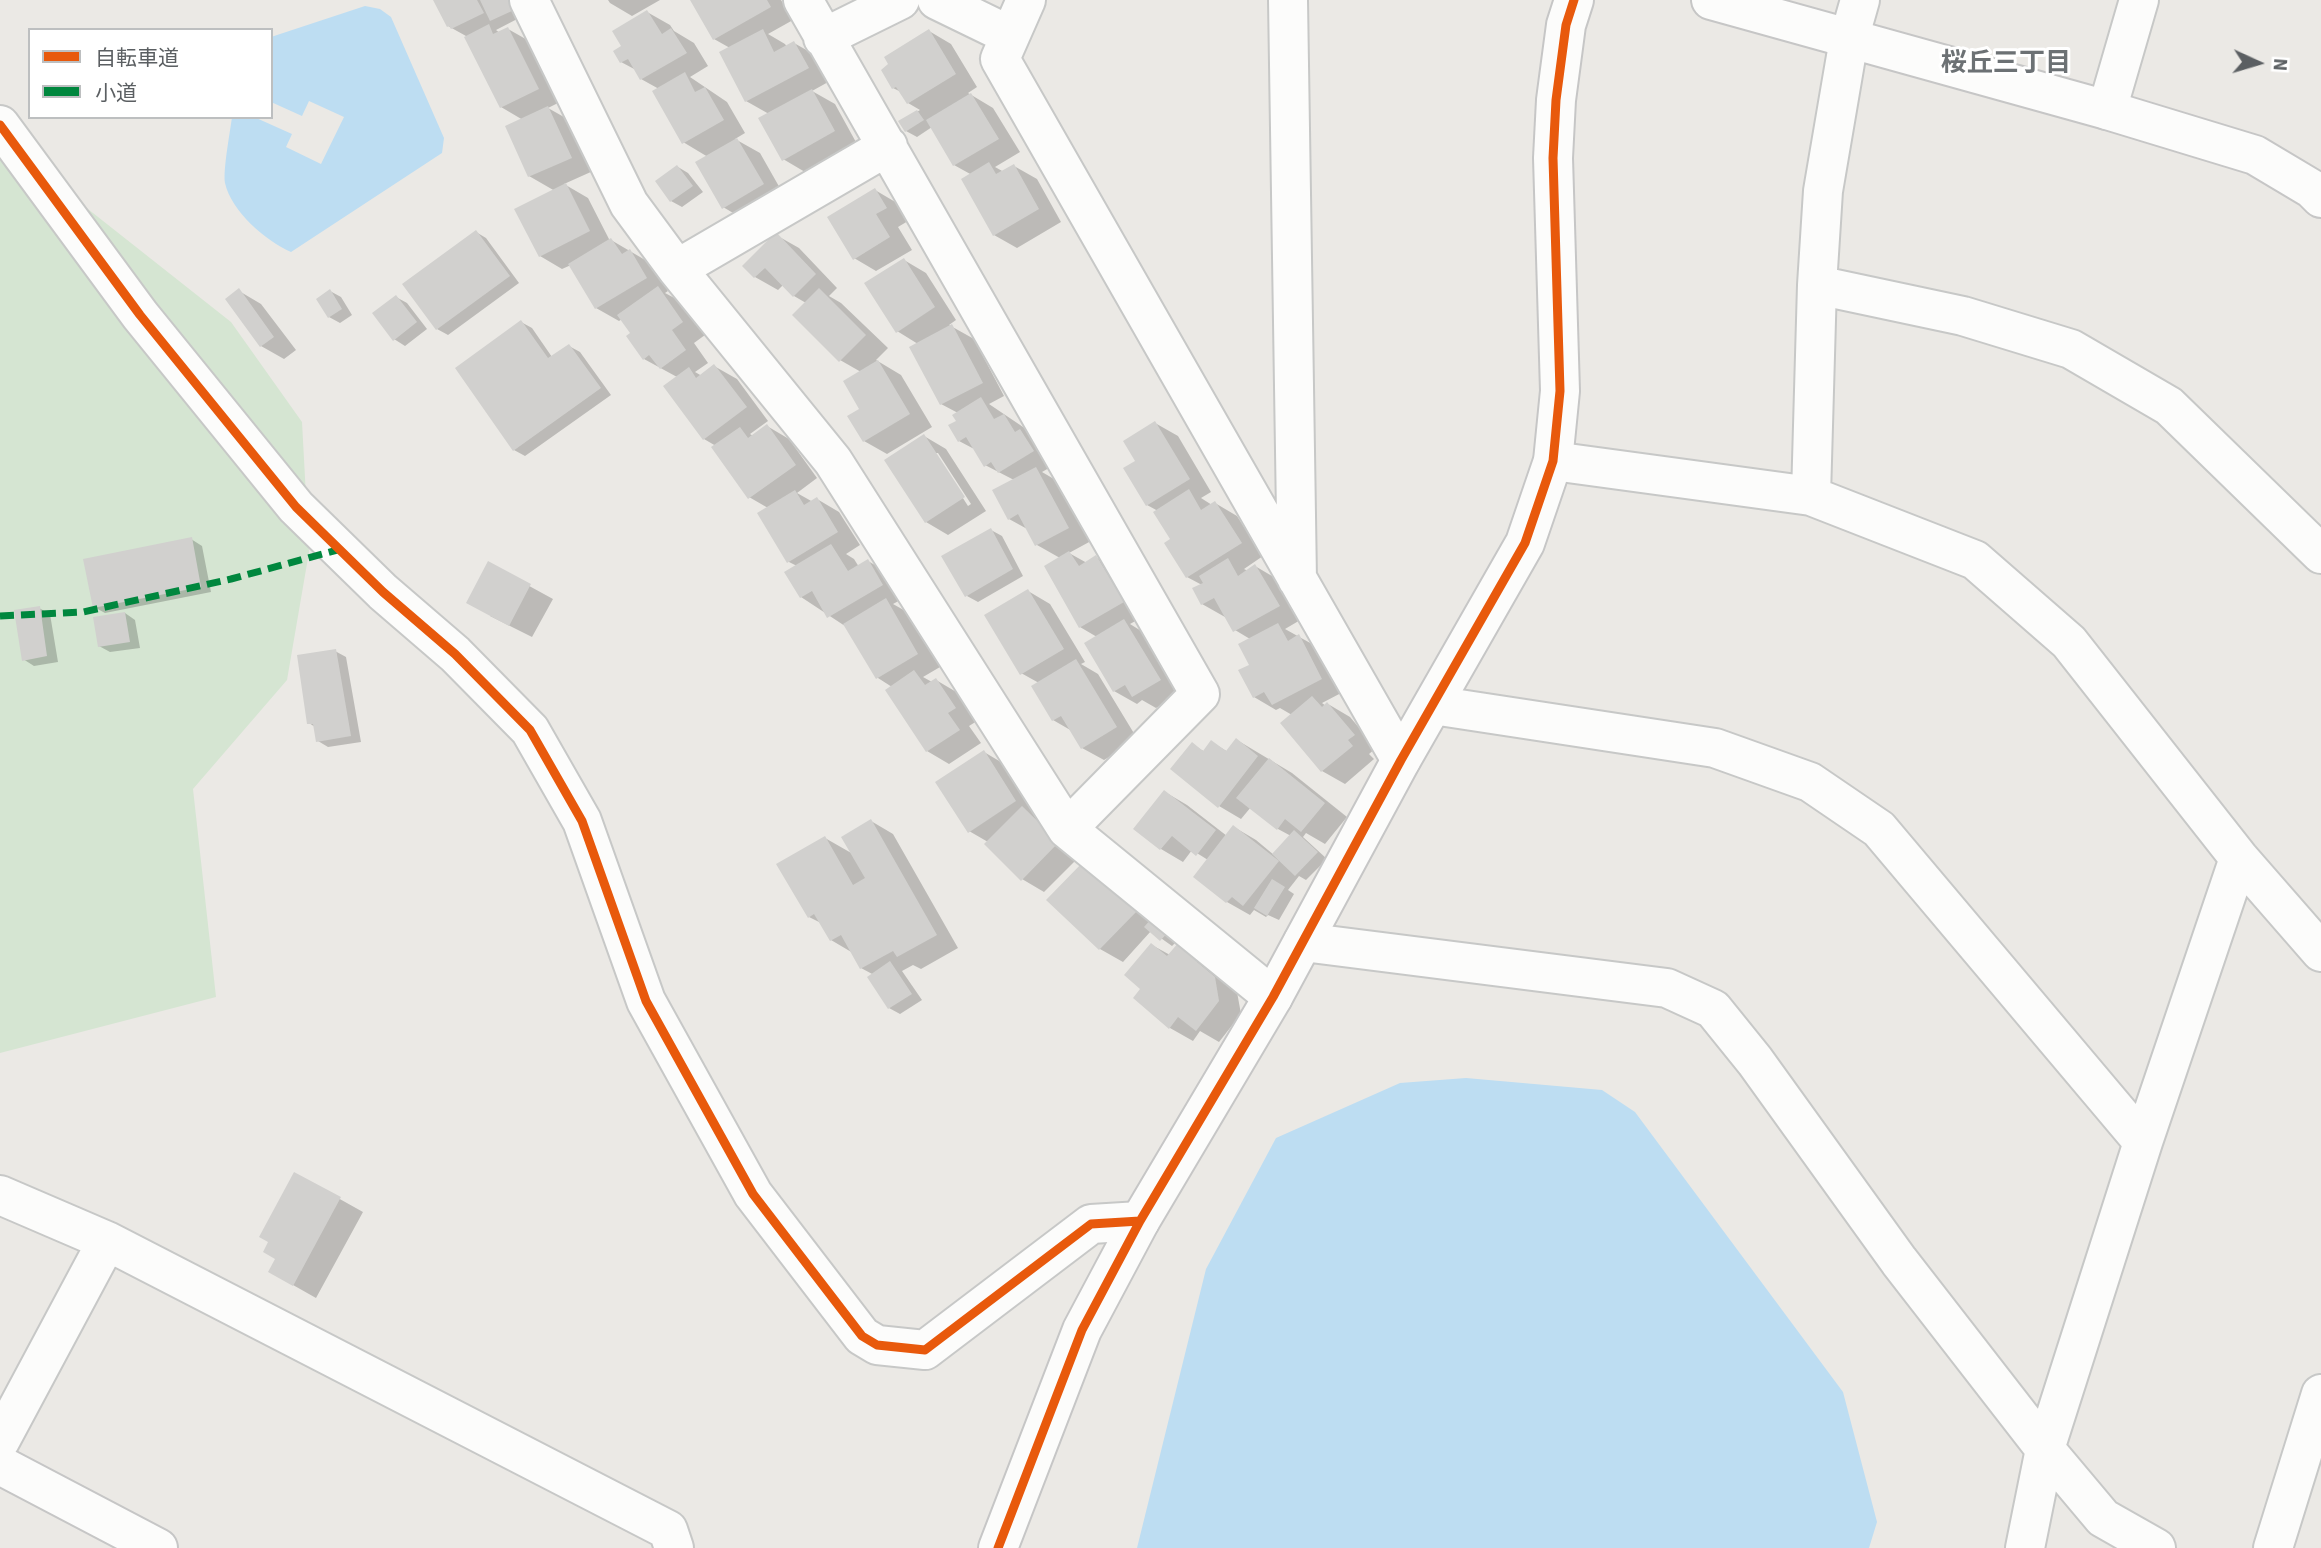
<!DOCTYPE html>
<meta charset="utf-8">
<style>
body{margin:0}
#map{position:relative;width:2321px;height:1548px;overflow:hidden;background:#ebe9e5;font-family:"Source Sans 3","Noto Sans JP",sans-serif}
canvas{display:block}
.legend{position:absolute;left:28px;top:28px;width:245px;height:91px;box-sizing:border-box;background:#fff;border:2px solid #bdbfc0;margin:0;padding:9px 12px;list-style:none;font-size:21px;color:#5b5f62}
.legend li{display:flex;align-items:center;gap:14px;height:35px}
.legend b{width:35px;border:2px solid #bdbfc0}
.north{position:absolute;left:2223px;top:28px;width:70px;height:70px;-webkit-text-stroke:5px #fff;paint-order:stroke;rotate:94deg;font-size:19px;font-weight:700;line-height:28px;text-align:center;color:#5b5f62}
.north::after{content:'';display:block;margin:auto;width:24px;height:32px;background:#5b5f62;clip-path:polygon(50% 0,100% 100%,50% 72%,0 100%)}
</style>
<div id="map">
<canvas width="2321" height="1548"></canvas>
<ul class="legend">
<li><b style="height:9px;background:#e8590c"></b>自転車道</li>
<li><b style="height:9px;background:#00873e"></b>小道</li>
</ul>
<div class="north">N</div>
</div>
<script>
const context = document.querySelector('canvas').getContext('2d');
context.lineJoin = 'round';
function paint(path, color) {
  context.fillStyle = color;
  context.fill(path, 'evenodd');
}
function trace(path, color, width, dash) {
  context.strokeStyle = color;
  context.lineWidth = width;
  context.lineCap = dash ? 'butt' : 'round';
  context.setLineDash(dash || []);
  context.stroke(path);
}
function write(font, color, halo, rows, align = 'center') {
  context.font = font + ' "Source Sans 3","Noto Sans JP",sans-serif';
  context.lineWidth = 6;
  context.setLineDash([]);
  context.textBaseline = 'middle';
  context.strokeStyle = halo;
  context.fillStyle = color;
  for (const [text, x, y, turn = 0] of rows) {
    context.save();
    context.translate(x, y);
    context.rotate((+turn || 0) * Math.PI / 180);
    context.textAlign = isNaN(turn) ? turn : align;
    if (halo) context.strokeText(text, 0, 0);
    context.fillText(text, 0, 0);
    context.restore();
  }
}
const green = new Path2D(`
 M0,136L55,183L231,322L302,422L309,552L287,680L193,789L216,997L0,1053Z`);
const water = new Path2D(`
 M365,6L380,9L391,17L444,138L442,153L291,252C266,241 231,211 225,183C223,169 230,133 232,117H254L292,134L286,147L321,164L344,117L309,101L302,116L271,102V37Z
 M1466,1078L1602,1090L1635,1112L1843,1392L1877,1522L1869,1548H1137L1206,1269L1276,1138L1400,1083Z`);
const shadow = new Path2D(`
 M435,0H517L523,16L496,30L500,33L508,29L531,42L560,102L548,108L571,121L593,171L564,184L588,198L610,241L611,240L652,264L668,291L665,293L680,301L705,335L694,343L708,363L695,372L702,376L714,366L737,379L768,421L750,434L753,436L767,426L789,439L817,478L797,493L813,502L817,499L839,512L860,545L846,554L854,559L859,567L868,561L890,574L904,598L893,604L909,613L940,667L923,677L932,682L936,680L958,693L977,721L969,726L981,743L949,764L927,751L892,687L878,678L848,628L801,597L797,566L789,562L768,508L749,497L716,446L704,439L677,377L644,359L633,333L622,319L619,321L596,308L571,265L562,269L540,256L555,191L529,176L523,120L501,107L466,36L448,26Z
 M608,0H660L632,16L610,3Z
 M692,0H781L793,20L768,34L785,44L787,47L794,43L817,56L830,81L812,91L835,104L857,144L805,172L783,159L769,114L746,101L730,48L714,39Z
 M647,12L670,25L674,31L694,43L708,66L690,77L727,102L745,133L735,139L760,153L785,197L745,220L723,207L708,157L683,142L659,89L641,79L636,70L621,62L623,46Z
 M929,31L951,44L977,87L968,93L993,108L1020,152L995,167L1004,172L1014,166L1037,179L1061,222L1017,248L994,235L972,175L954,165L932,127L917,137L906,131L901,122L920,110L908,103L901,92L893,88Z
 M678,167L688,173L703,192L682,207L671,201Z
 M875,190L897,203L908,221L898,227L912,250L876,271L854,258Z
 M476,232L486,238L519,283L448,335L437,329Z
 M776,235L799,248L837,288L829,296L841,303L888,348L876,360L901,375L932,427L887,454L864,441L861,372L840,360L806,303L794,296L783,285L778,290L755,277L744,266Z
 M904,260L926,273L956,320L949,325L974,339L1004,396L989,404L1026,429L1056,464L1042,472L1059,482L1091,541L1069,553L1087,563L1096,557L1119,570L1146,615L1130,624L1146,634L1182,693L1156,708L1142,700L1137,704L1114,691L1097,637L1080,627L1060,558L1037,545L1029,530L1009,519L1014,480L985,465L976,450L959,441L958,413L941,404L918,344L897,331Z
 M239,291L261,304L296,350L284,359L261,346Z
 M330,291L341,297L352,315L340,323L329,317Z
 M396,297L407,303L427,329L405,346L394,339Z
 M521,322L532,328L552,357L569,346L580,352L611,395L525,456L514,450Z
 M1155,423L1178,436L1211,492L1201,498L1212,505L1215,503L1237,516L1263,556L1244,569L1248,571L1255,566L1277,579L1302,619L1285,629L1321,649L1343,692L1322,703L1326,706L1328,704L1350,717L1376,748L1369,754L1374,759L1345,784L1322,771L1292,715L1280,708L1276,710L1254,697L1250,639L1235,630L1225,617L1202,604V585L1187,577L1173,540L1158,511L1147,505L1137,462Z
 M924,436L946,449L986,511L948,535L926,522ZM934,453H938L971,504L968,506Z
 M991,530L1002,536L1023,576L978,602L967,596Z
 M191,539L202,546L211,592L105,613L94,607Z
 M489,564L553,599L532,637L490,616Z
 M1028,591L1050,604L1085,662L1081,664L1098,674L1138,740L1104,760L1082,748L1072,731L1053,720L1039,683L1021,673Z
 M39,608L50,614L58,662L34,666L23,659Z
 M125,613L135,620L140,648L110,652L99,646Z
 M335,651L346,657L361,742L328,747L318,741L315,727L309,723Z
 M1237,740L1292,773L1347,817L1325,844L1306,833L1303,837L1327,859L1306,880L1299,876L1288,890L1294,894L1279,920L1268,915L1266,917L1254,910L1250,915L1227,902L1195,877L1208,860L1192,850L1183,862L1161,849L1165,792L1187,805L1227,836L1234,827L1256,840L1274,855L1291,836L1278,829L1251,807L1241,819L1219,806L1192,744L1205,752L1212,742L1228,752Z
 M984,752L1006,765L1038,814L1035,816L1044,821L1080,856L1044,892L1022,879L988,842L969,831Z
 M871,821L893,834L958,948L921,969L913,965L902,971L922,1000L900,1014L889,1008L874,975L861,968L853,953L831,940L821,923L809,917L825,838L853,854Z
 M1085,863L1179,939L1172,946L1151,931L1123,962L1100,949L1049,900Z
 M1179,944L1237,992L1241,1014L1219,1042L1200,1031L1193,1041L1170,1028L1135,997L1143,988L1152,945L1170,955Z
 M295,1174L363,1212L316,1298L270,1272L277,1259Z`);
const building = new Path2D(`
 M433,0H477L484,13L451,29L449,26L447,27Z
 M480,0H509L514,10L490,21Z
 M690,0H767L771,7L713,40Z
 M647,10L662,34L671,28L687,53L640,80L628,59L620,63L613,51L621,46L612,31Z
 M489,24L493,34L508,27L539,89L500,108L464,37Z
 M763,29L774,52L794,41L809,68L745,102L719,52Z
 M929,29L956,74L907,104L896,87L892,89L881,70L888,64L884,57Z
 M685,72L695,92L705,87L724,120L682,144L652,91Z
 M812,89L835,131L782,161L758,118Z
 M971,93L999,139L953,166L926,120Z
 M548,106L572,158L528,177L505,126Z
 M917,110L924,120L905,132L898,121Z
 M737,138L764,184L722,209L695,162Z
 M989,162L996,174L1014,164L1039,209L993,236L961,179Z
 M677,165L693,186L670,202L655,181Z
 M566,183L590,231L539,257L514,209Z
 M875,188L887,208L876,214L890,237L853,260L827,217Z
 M476,230L510,276L436,330L402,284Z
 M776,232L816,274L793,297L765,268L754,278L742,266Z
 M611,238L622,254L630,249L647,278L595,309L568,264Z
 M904,258L935,307L896,333L864,283Z
 M658,286L683,322L672,330L686,350L660,369L649,355L643,360L626,336L630,333L617,315Z
 M239,288L274,337L260,347L225,299Z
 M819,288L866,335L839,362L792,315Z
 M330,289L342,309L328,318L316,299Z
 M396,295L417,322L393,341L372,313Z
 M521,320L548,358L569,344L601,388L513,451L455,368Z
 M952,324L983,383L940,405L909,347Z
 M878,360L910,414L863,442L847,416L859,409L843,381Z
 M714,364L747,407L703,440L663,386L689,367L696,378Z
 M981,397L994,419L1004,414L1015,432L1020,429L1034,451L998,473L991,462L984,467L966,437L958,442L948,425L956,421L952,415Z
 M1155,421L1190,479L1146,506L1123,468L1135,461L1123,441Z
 M767,424L796,465L748,499L711,447L740,427L748,438Z
 M924,434L965,497L925,523L884,460Z
 M1036,467L1069,528L1035,546L1018,514L1008,520L992,490Z
 M1189,489L1201,510L1215,501L1242,543L1186,578L1164,543L1170,539L1153,512Z
 M795,490L804,505L817,497L838,532L787,563L757,513Z
 M991,528L1013,569L965,597L941,556Z
 M192,537L201,587L93,608L83,559Z
 M831,544L848,571L868,559L883,585L827,618L812,591L800,598L784,572Z
 M1069,551L1079,566L1096,555L1124,602L1079,628L1044,566Z
 M1228,558L1238,576L1255,564L1280,606L1233,632L1214,598L1201,605L1192,588L1203,583L1199,576Z
 M488,561L531,584L509,626L466,603Z
 M1028,589L1064,649L1020,675L984,615Z
 M886,598L918,654L876,679L843,624Z
 M40,606L47,656L22,661L14,610Z
 M125,612L130,642L98,647L93,617Z
 M1124,619L1161,680L1132,697L1125,685L1113,692L1084,643Z
 M1278,623L1288,641L1299,634L1322,679L1272,705L1264,692L1253,698L1238,670L1249,665L1238,644Z
 M336,649L351,736L316,742L313,724H307L297,655Z
 M1076,659L1117,727L1081,749L1061,716L1052,721L1031,686Z
 M914,670L925,685L936,678L956,708L948,713L960,730L926,752L885,690Z
 M1312,696L1322,707L1327,702L1355,735L1348,740L1353,746L1321,772L1280,723Z
 M1236,738L1258,756L1218,808L1170,769L1192,742L1203,751L1211,740L1226,751Z
 M984,750L1016,801L968,833L935,782Z
 M1269,758L1325,803L1301,832L1285,819L1277,830L1236,798Z
 M1164,790L1216,830L1196,856L1172,836L1160,850L1133,829Z
 M1022,806L1059,842L1021,881L984,844Z
 M871,819L937,935L897,957L893,951L860,969L841,935L830,941L814,914L808,918L776,864L825,836L853,885L865,878L841,837Z
 M1233,825L1279,861L1243,906L1232,897L1226,903L1193,877Z
 M1294,830L1318,852L1295,876L1272,854Z
 M1084,861L1137,911L1099,950L1046,900Z
 M1272,879L1285,887L1267,916L1254,908Z
 M1153,917L1169,931L1160,941L1144,927Z
 M1179,942L1200,959L1197,962L1215,977L1219,1001L1196,1031L1178,1017L1169,1029L1133,998L1140,989L1124,975L1151,943L1167,956Z
 M890,961L912,994L888,1009L867,977Z
 M294,1172L341,1197L293,1286L268,1272L275,1259L263,1252L268,1242L259,1237Z`);
const street = new Path2D(`
 M529,0L629,204L677,269L833,461L1067,829L1273,997
 M803,0L1200,694L1067,829
 M937,0L1009,35
 M1026,0L1000,59L1401,760
 M1288,0L1297,579
 M823,38L900,0
 M2107,110L2139,0
 M0,125L140,315L296,507L383,592L455,654L530,730L582,821L646,1001L753,1194L862,1336L877,1345L925,1350L1091,1224L1140,1221
 M677,269L888,146
 M1817,285L1963,316L2071,349L2169,406L2321,554
 M1553,461L1811,496L1975,560L2069,642L2239,858L2321,952
 M1811,496L1817,285L1823,191L1849,39L1860,0
 M1433,705L1715,748L1810,782L1879,829L2143,1142
 M1303,942L1667,988L1713,1009L1755,1061L1899,1261L2045,1449L2103,1518L2156,1548
 M0,1195L107,1241L668,1530L674,1548
 M0,1441L107,1241
 M2025,1548L2045,1449L2143,1142L2239,858
 M2273,1548L2321,1394`);
const secondary = new Path2D(`
 M1711,0L2107,110L2255,155L2312,189L2321,198
 M0,1465L158,1548
 M998,1548L1082,1330L1140,1221L1273,997L1401,760L1525,543L1553,461L1560,391L1553,158L1556,100L1566,25L1574,0`);
const quiet = new Path2D(`
 M0,616L83,612L231,579L341,549`);
const cycleway = new Path2D(`
 M0,125L140,315L296,507L383,592L455,654L530,730L582,821L646,1001L753,1194L862,1336L877,1345L925,1350L1091,1224L1140,1221
 M998,1548L1082,1330L1140,1221L1273,997L1401,760L1525,543L1553,461L1560,391L1553,158L1556,100L1566,25L1574,0`);
const neighbourhoodNames = [
 ["桜丘三丁目",2006,65]
];
paint(green, '#d5e5d2');
paint(water, '#bdddf2');
paint(shadow, '#0003');
paint(building, '#d1d0ce');
trace(street, '#c7c8c7', 42);
trace(secondary, '#c6c6c6', 42);
trace(street, '#fcfcfb', 38);
trace(secondary, '#fcfcfb', 38);
trace(quiet, '#00873e', 7, [14, 7]);
trace(cycleway, '#e8590c', 9);
write('bold 26px', '#6c7174', '#fff', neighbourhoodNames);
</script>
